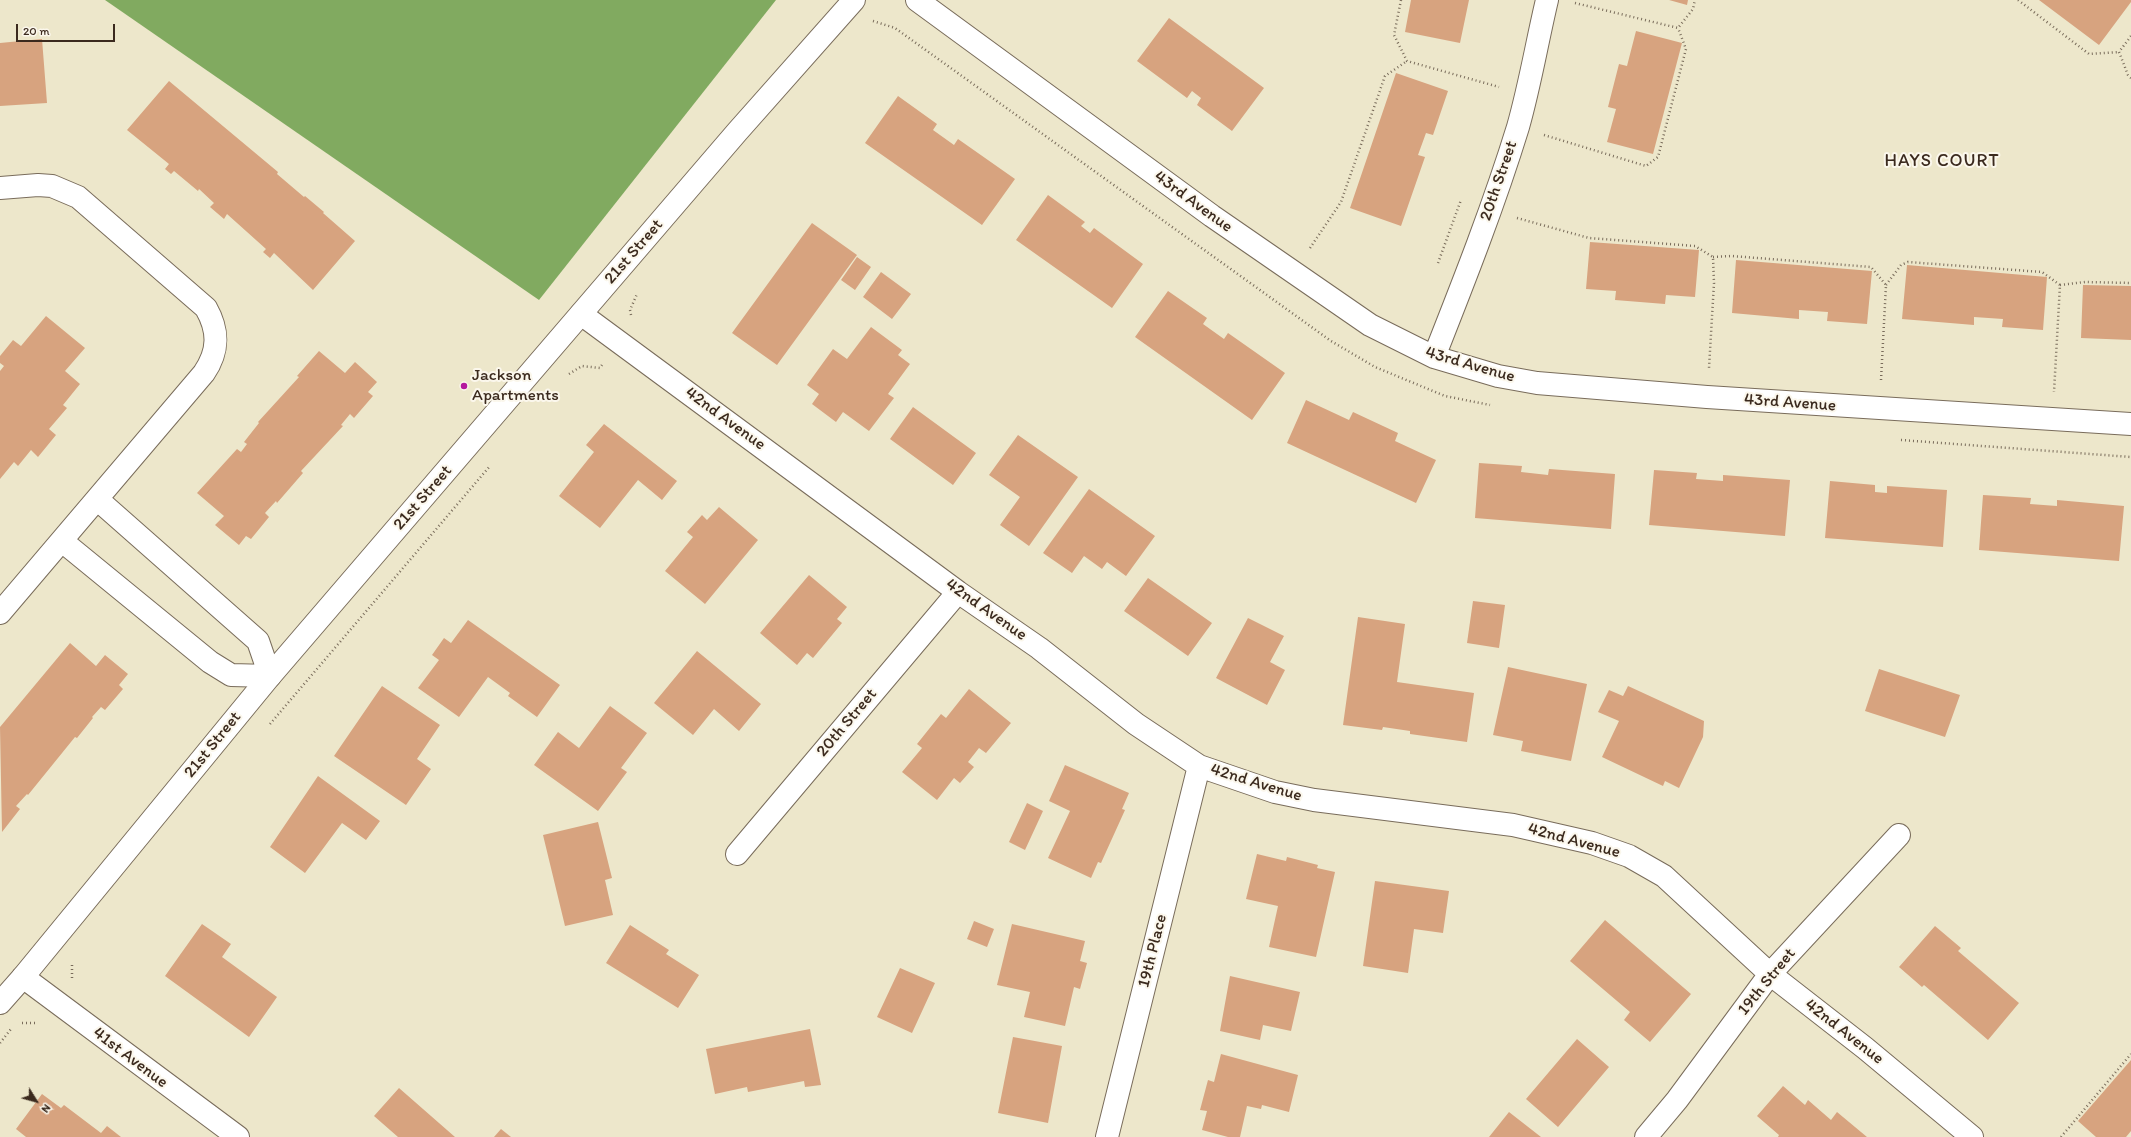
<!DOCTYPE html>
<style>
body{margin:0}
#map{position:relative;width:2131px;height:1137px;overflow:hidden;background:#ede7cb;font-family:Itim,sans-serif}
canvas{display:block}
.north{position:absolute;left:16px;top:1081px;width:40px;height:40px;-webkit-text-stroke:3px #fbf7ec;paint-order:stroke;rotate:127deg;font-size:11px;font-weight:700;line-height:16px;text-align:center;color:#3b2a1e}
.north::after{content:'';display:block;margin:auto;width:14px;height:18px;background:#3b2a1e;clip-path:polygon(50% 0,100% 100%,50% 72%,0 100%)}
.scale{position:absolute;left:16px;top:24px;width:99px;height:18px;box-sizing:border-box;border:2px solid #3b2a1e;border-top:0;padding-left:5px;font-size:12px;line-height:14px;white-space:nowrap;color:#3b2a1e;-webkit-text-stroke:3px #fbf7ec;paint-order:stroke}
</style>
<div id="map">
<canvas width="2131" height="1137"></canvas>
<div class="north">N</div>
<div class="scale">20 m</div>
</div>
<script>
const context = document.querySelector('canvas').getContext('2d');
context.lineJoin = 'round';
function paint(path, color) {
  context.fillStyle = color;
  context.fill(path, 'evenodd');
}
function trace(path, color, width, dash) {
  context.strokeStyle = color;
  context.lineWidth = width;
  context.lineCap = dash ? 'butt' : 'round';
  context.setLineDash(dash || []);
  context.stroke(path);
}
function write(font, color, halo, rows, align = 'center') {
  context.font = font + ' Itim,sans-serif';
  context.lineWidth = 4;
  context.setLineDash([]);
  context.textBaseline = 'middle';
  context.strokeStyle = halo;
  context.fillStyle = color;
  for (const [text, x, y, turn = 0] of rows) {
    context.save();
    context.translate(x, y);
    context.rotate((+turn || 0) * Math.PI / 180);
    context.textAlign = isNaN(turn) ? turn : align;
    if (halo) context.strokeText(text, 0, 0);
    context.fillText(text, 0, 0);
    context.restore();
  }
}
const forest = new Path2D(`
 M105,0H776L539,300Z`);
const building = new Path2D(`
 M1411,0H1469L1460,43L1405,32Z
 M1669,0H1688L1687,5Z
 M2039,0H2131V2L2099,45Z
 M1169,18L1264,88L1232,131L1197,105L1201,98L1192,91L1187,98L1137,61Z
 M1636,31L1682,43L1653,154L1607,142L1616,109L1608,107L1619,64L1627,66Z
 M42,39L47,103L0,106V43Z
 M1396,73L1448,91L1433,135L1426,133L1418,155L1425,157L1401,226L1350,208Z
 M169,81L278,172L277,174L304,197L305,196L324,212L323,213L355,241L313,290L274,253L270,258L263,252L266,249L227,214L224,219L210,207L214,203L199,189L198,191L174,171L171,174L165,169L169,164L127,130Z
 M898,96L937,124L933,130L954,145L958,139L1015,179L982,225L865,143Z
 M1048,195L1085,222L1081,226L1090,233L1094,228L1143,264L1112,308L1016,240Z
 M812,223L857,255L777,365L732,333Z
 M1590,242L1699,250L1695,297L1666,295L1665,304L1615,300L1616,291L1586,289Z
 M857,257L871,267L855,290L841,280Z
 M1736,260L1872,271L1867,324L1827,321L1828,312L1799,310V319L1732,313Z
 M1907,265L2047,277L2043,330L2002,327L2003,319L1974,317V325L1902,319Z
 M881,272L911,294L892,319L863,297Z
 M2083,285L2131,286V340L2081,338Z
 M1168,291L1207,318L1203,324L1224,339L1228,333L1285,373L1252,420L1135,337Z
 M46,316L85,348L65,371L80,384L63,405L67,408L49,429L56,435L38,457L31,450L18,466L14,462L0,479V371L4,366L0,363V356L13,340L21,346Z
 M871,327L902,350L898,355L910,364L888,394L894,398L869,431L843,412L836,422L812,404L819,394L807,385L833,349L847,359Z
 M319,351L345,373L355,362L377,382L368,392L373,396L354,418L350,414L341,425L343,426L301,471L303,473L277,503L276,501L265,513L269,517L251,539L246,536L239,545L215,525L224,516L197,493L237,449L241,452L247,444L244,442L259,423L258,422L299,377L297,376Z
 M1306,400L1349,420L1353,412L1398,433L1395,441L1436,460L1416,503L1287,443Z
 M913,407L976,453L953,485L890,439Z
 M604,424L677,481L662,500L638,480L600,528L559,496L594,452L586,445Z
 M1018,435L1078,477L1029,546L1000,525L1020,497L989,475Z
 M1479,463L1522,466L1521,472L1548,475L1549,469L1615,474L1611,529L1475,518Z
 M1654,470L1697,473L1696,479L1723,481V475L1790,480L1785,536L1649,525Z
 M1830,481L1875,485V492L1887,493V486L1947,490L1943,547L1825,538Z
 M1089,489L1155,536L1126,576L1107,562L1102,569L1084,556L1072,573L1043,553Z
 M1983,495L2031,498L2030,504L2057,506V500L2124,506L2119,561L1979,550Z
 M719,507L758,540L705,604L665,571L693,537L687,532L702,515L707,520Z
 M809,575L847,607L837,619L842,623L813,658L807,653L797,665L760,633Z
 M1148,578L1212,623L1188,656L1124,611Z
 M1473,601L1505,605L1499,648L1467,643Z
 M1358,617L1405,624L1397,682L1474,693L1467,742L1410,734V731L1383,727L1382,730L1343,725Z
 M1248,618L1284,636L1270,662L1285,670L1267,705L1216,678Z
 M468,620L560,685L537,717L508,696L510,693L488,677L459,717L418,688L439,660L432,655L444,638L451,643Z
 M70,643L96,666L105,655L128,674L119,685L123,689L105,710L101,707L92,717L93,718L77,738L75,737L28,795L27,794L16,806L20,809L2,832L0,727Z
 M697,651L761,704L739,731L714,709L693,735L654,703Z
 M1508,667L1587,684L1571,761L1521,751L1523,741L1493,735Z
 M1879,669L1960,695L1945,737L1865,711Z
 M382,686L440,725L417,759L431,769L406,805L334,756Z
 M1628,686L1704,721L1703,737L1679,788L1665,781L1663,786L1602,757L1619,721L1598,712L1609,690L1623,696Z
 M969,689L1011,723L986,753L979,748L968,762L974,767L960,783L954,778L937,800L902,772L922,748L917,744L941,714L946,718Z
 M610,706L647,733L621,768L627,772L598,811L534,765L558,732L579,748Z
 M1065,765L1129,793L1122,809L1125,810L1101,863L1098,862L1091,878L1048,858L1070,811L1049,801Z
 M318,776L380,821L366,840L342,823L305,873L270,847Z
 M1027,803L1043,811L1025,850L1009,842Z
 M598,822L612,878L605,880L613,915L565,926L543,835Z
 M1257,854L1286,861L1287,857L1318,865L1317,868L1335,872L1316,957L1269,947L1278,906L1246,899Z
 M1375,881L1449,891L1443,933L1414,929L1408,973L1363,966Z
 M1605,920L1691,994L1650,1042L1624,1020L1630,1012L1570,961Z
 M974,921L994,929L987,947L967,939Z
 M202,924L231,944L222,957L277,997L249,1037L165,976Z
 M1012,924L1085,941L1080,961L1087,963L1080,989L1074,987L1065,1026L1024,1017L1030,992L997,985Z
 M630,925L669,950L666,954L699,975L678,1008L606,963Z
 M1935,926L1961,948L1958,951L2019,1003L1988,1040L1924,985L1922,987L1899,967Z
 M900,968L935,983L912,1033L877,1017Z
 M1230,976L1300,992L1291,1031L1263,1025L1260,1040L1220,1031Z
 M810,1029L821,1085L805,1087L804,1081L748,1092L747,1087L715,1094L706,1049Z
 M1013,1037L1062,1046L1048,1123L998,1113Z
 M1577,1039L1609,1067L1558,1127L1526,1099Z
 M1221,1054L1298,1075L1289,1112L1262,1105L1261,1109L1247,1106L1240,1137H1228L1202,1130L1207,1111L1200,1110L1208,1080L1214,1082Z
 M2131,1060V1131L2126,1137H2096L2078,1121Z
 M1783,1086L1805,1105L1808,1100L1831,1120L1837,1112L1867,1137H1778L1779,1135L1757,1116Z
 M399,1088L455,1137H398L374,1116Z
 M42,1094L61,1108L64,1105L101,1133L107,1126L121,1137H26L16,1129Z
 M1509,1112L1541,1137H1489Z
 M501,1129L511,1137H494Z`);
const path = new Path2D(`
 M1401,0L1394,35L1407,61L1499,87
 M2018,0L2089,54L2119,52
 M1575,3L1678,28L1693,9L1695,0
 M873,21L895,28L1331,341L1375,367L1445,396L1490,405
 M2131,36L2119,52L2128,75L2131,78
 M1544,135L1646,166L1658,157L1686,49L1678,28
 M1517,218L1589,238L1695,246L1713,257L1714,283L1709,368
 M1310,248L1341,202L1385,76L1407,61
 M1713,257L1732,256L1871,267L1886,285L1881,380
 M1438,263L1461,200
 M1886,285L1901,265L1908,262L2042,272L2060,285L2054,392
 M2060,285L2085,282L2131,283
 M631,315L630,310L637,294
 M569,374L582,366L600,368L602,365
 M1901,440L2131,457
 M270,724L490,466
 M72,978V963
 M22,1023H35
 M0,1043L11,1029
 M2061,1137L2131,1054`);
const minor = new Path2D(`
 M917,0L1212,216L1370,325L1434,357L1498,376L1537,383L1707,397L2131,424
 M0,188L38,185L52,186L78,197L206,308C219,331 219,351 204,373L0,613
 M581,314L958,592L1039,648L1136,724L1199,766L1275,792L1314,800L1513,825L1592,843L1629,856L1664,876L1770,974L1865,1048L1972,1137
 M1434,357C1464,281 1494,205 1518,127C1530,85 1537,42 1547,0
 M62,541L210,662L231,675L270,676L258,641L97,499
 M737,854L958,592
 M23,977L238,1137
 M1107,1137L1199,766
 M1646,1137L1677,1100L1770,974L1899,835`);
const tertiary = new Path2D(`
 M0,1003L23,977L270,676L737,132L854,0`);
const markers = [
 [464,386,4,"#b5179e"]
];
const streetNames = [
 ["20th Street",1499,181,-71],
 ["43rd Avenue",1193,202,36],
 ["21st Street",634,252,-49],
 ["43rd Avenue",1470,365,16],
 ["43rd Avenue",1790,403,4],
 ["42nd Avenue",725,419,36],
 ["21st Street",423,498,-49],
 ["42nd Avenue",986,610,35],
 ["20th Street",847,723,-50],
 ["21st Street",213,745,-51],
 ["42nd Avenue",1256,783,17],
 ["42nd Avenue",1574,841,15],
 ["19th Place",1153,951,-76],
 ["19th Street",1767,982,-51],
 ["42nd Avenue",1844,1032,38],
 ["41st Avenue",130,1058,37]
];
const poiNames = [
 ["Jackson",472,376],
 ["Apartments",472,396]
];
const neighbourhoodNames = [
 ["HAYS COURT",1942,161]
];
paint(forest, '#81aa60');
paint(building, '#d7a37f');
trace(minor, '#796c5b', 24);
trace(tertiary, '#796c5b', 24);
trace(path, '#796c5b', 2.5, [1, 3]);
trace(minor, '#fff', 22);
trace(tertiary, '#fff', 22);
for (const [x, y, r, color] of markers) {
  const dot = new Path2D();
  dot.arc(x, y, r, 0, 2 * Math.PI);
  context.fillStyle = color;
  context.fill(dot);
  trace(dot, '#fbf7ec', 1.5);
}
write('17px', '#3b2a1e', '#fbf7ec', streetNames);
write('17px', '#3b2a1e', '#fbf7ec', poiNames, 'left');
context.letterSpacing = '1px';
write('18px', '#3b2a1e', '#fbf7ec', neighbourhoodNames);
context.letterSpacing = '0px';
</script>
